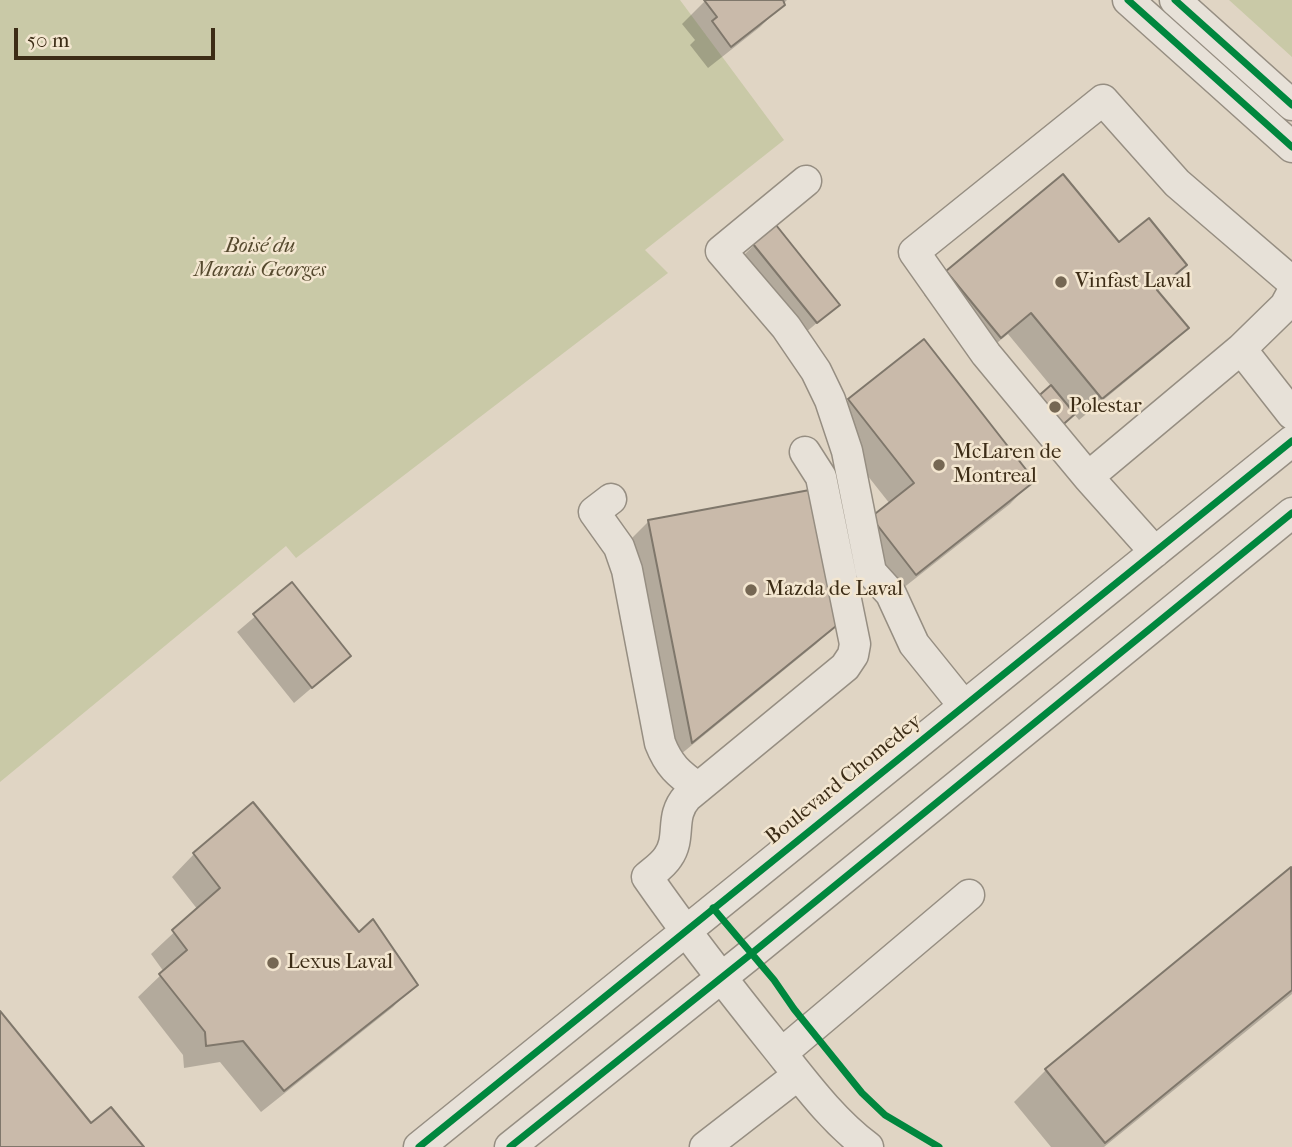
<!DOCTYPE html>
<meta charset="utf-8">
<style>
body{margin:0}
#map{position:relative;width:1292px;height:1147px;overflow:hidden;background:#e0d5c4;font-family:"IM FELL French Canon",serif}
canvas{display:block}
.scale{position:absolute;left:14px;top:28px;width:201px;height:32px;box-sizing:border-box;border:4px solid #3c2c16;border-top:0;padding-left:9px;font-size:21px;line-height:24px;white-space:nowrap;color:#3c2c16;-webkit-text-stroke:5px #f3e6d0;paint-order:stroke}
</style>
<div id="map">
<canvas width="1292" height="1147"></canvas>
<div class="scale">50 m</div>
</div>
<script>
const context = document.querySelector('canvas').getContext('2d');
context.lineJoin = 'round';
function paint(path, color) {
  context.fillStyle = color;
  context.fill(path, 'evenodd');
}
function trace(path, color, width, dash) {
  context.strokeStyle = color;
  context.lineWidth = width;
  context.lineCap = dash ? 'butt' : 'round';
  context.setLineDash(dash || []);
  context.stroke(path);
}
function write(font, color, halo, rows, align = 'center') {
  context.font = font + ' "IM FELL French Canon",serif';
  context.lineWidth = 5;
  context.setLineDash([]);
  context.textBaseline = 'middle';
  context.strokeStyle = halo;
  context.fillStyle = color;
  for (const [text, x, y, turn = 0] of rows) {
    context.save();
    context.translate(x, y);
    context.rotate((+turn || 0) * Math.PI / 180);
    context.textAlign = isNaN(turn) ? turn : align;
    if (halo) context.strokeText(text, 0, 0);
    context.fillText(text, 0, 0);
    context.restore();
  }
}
const green = new Path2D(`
 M0,0H680L784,140L645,250L668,273L296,558L286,546L0,782Z
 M1229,0H1292V57Z`);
const shadow = new Path2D(`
 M706,0H787L760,27L708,68L690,45L695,40L682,24Z
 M1063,177L1119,245L1185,265L1157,292L1186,328L1164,350L1079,420L1008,334L977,359L924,295L947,272Z
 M754,245L838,305L805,333L743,256Z
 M923,342L1032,481L1010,504L893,596L850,541L890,504L826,423L849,400Z
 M649,521L839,621L816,644L670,763L626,544Z
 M292,585L349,656L294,703L237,632Z
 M194,854L359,935L415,984L393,1007L261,1112L220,1062L184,1068L183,1055L138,997L164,972L151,954L198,910L172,877Z
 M1291,870L1292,994L1104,1147H1051L1014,1102L1046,1070Z`);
const building = new Path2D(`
 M704,0H783L785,5L731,47L712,21L717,17Z
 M1063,174L1119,242L1149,218L1187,265L1157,290L1189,328L1102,399L1031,313L1001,338L946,271Z
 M776,225L840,305L817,323L753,244Z
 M924,339L1035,481L916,575L871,517L914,483L848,399Z
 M1051,385L1075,414L1058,429L1034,400Z
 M815,489L841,622L692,743L648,520Z
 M292,582L351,656L312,688L253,614Z
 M253,802L359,932L373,919L418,985L284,1091L243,1041L206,1046L205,1032L159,974L187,950L172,930L220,888L193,853Z
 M1291,867L1292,990L1105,1143L1045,1069Z
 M0,1011L91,1123L111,1107L144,1147H0Z`);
const minor = new Path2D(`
 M1128,0L1292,147
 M1175,0L1292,105
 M806,181L721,251L786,327L816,371L830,400L847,451L871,572L891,594L914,644L964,706
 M1241,349L1285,306L1292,293
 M805,452L821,477L855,644L853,655L845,667L687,797C669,817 682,837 668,857C663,865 654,871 647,877C688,936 732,992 777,1048C805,1083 832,1120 868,1147
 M1088,477L986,354L914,252L1103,100L1177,183L1290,280L1292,286
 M611,499L594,512L619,547L627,570L660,743C669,766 678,773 698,788
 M1155,552L1088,477L1241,349L1292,414
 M782,1053L969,895
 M419,1147L1292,441
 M510,1147L751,954L1292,513
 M705,1147L798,1075`);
const cycleway = new Path2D(`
 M1128,0L1292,147
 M1175,0L1292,105
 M713,908L774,980L794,1009L862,1093L885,1115L939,1147
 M419,1147L1292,441
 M510,1147L751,954L1292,513`);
const markers = [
 [1061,282,7,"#756753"],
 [1055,407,7,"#756753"],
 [939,465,7,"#756753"],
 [751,590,7,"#756753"],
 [273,963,7,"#756753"]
];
const parkNames = [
 ["Boisé du",260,247],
 ["Marais Georges",260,271]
];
const poiNames = [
 ["Vinfast Laval",1075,282],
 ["Polestar",1069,407],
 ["McLaren de",953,453],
 ["Montreal",953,477],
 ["Mazda de Laval",765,590],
 ["Lexus Laval",287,963]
];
const streetNames = [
 ["Boulevard Chomedey",844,780,-39]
];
paint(green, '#c9c9a7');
paint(shadow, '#0003');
paint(building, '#c9baaa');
trace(building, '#7f776b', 2);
trace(minor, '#968e82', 33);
trace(minor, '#e7e1d8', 30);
trace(cycleway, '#00873e', 7);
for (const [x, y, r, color] of markers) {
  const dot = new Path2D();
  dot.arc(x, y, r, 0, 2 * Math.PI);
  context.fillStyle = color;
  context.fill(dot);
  trace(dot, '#f3e6d0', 2.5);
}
write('italic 21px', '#55492e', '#f3e6d0', parkNames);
write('21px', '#3c2c16', '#f3e6d0', poiNames, 'left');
write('21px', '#3c2c16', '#f3e6d0', streetNames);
</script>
